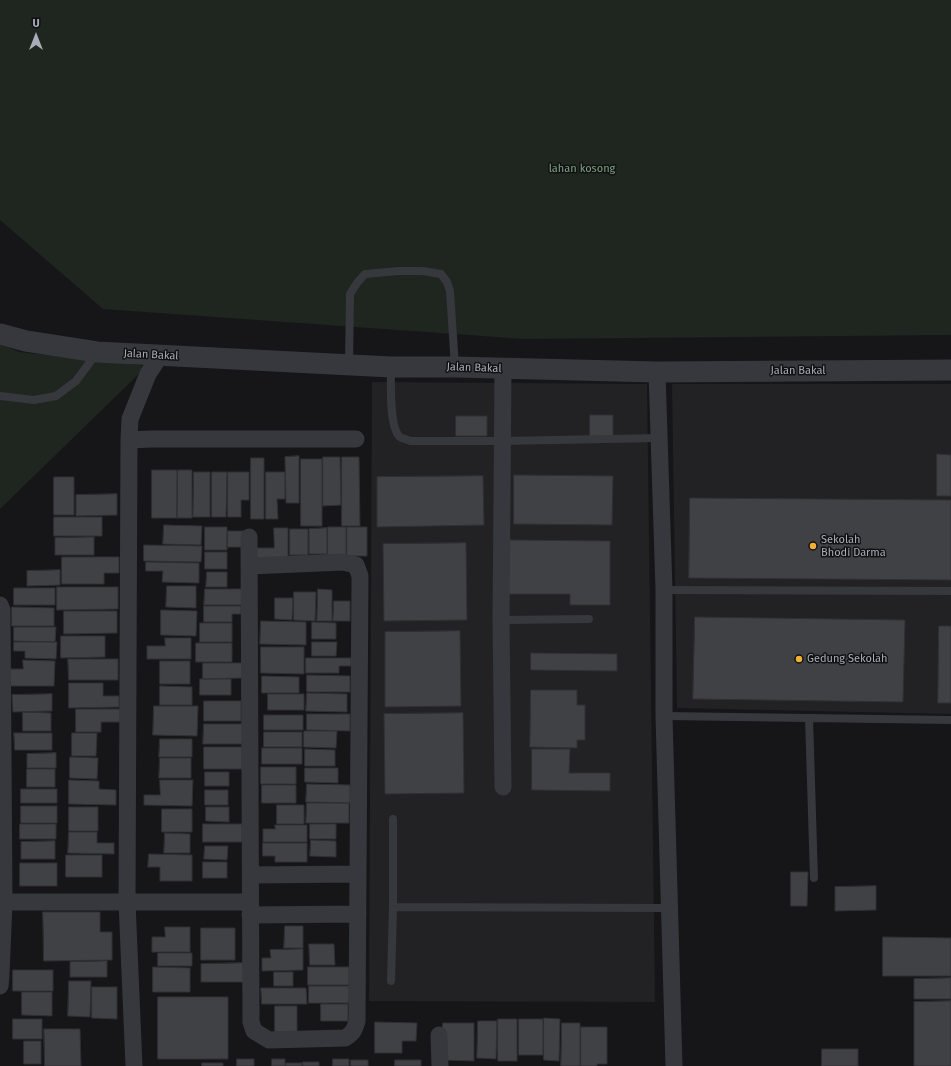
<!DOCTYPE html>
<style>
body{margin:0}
#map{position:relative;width:951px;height:1066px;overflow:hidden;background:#161618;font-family:"Fira Sans",sans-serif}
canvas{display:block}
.north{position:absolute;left:16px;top:16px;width:40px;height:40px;-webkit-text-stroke:3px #111113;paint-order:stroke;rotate:0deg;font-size:11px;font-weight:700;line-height:16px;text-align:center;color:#a8adb8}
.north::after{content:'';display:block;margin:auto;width:14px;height:18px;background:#a8adb8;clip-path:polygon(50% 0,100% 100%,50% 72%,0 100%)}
</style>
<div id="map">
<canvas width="951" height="1066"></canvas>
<div class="north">U</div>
</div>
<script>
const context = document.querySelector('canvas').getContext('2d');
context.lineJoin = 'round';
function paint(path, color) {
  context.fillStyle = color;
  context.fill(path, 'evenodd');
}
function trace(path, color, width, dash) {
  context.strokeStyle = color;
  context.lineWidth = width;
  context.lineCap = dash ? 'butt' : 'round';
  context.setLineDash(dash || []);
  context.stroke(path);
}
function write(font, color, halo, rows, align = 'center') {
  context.font = font + ' "Fira Sans",sans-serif';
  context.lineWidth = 3;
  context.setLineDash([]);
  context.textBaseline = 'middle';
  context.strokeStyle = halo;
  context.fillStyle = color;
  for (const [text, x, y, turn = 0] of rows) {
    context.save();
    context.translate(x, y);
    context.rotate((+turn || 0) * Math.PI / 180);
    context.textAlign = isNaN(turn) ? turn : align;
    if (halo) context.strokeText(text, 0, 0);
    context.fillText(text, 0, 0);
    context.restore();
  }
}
const built = new Path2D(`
 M372,382L647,384L655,1002L369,1001Z
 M672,384H951V714L677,708Z`);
const green = new Path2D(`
 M0,0H951V335L524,339L103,309L0,220Z
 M0,343L19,352L147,366L0,509Z`);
const building = new Path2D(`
 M590,415H613V437H590Z
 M456,416H487V436H456Z
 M937,454L951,455V496H937Z
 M299,456V503H286L285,457Z
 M323,457H340L341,505L323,506Z
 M342,457H359L360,526H342Z
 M251,458H264V519H251Z
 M301,459H322V526H301Z
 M152,470H177V518H152Z
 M178,470H192V518H177Z
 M194,472H210V517H193Z
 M212,472H227L226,517H212Z
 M228,472H249V500H241V517H228Z
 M266,472H285V499H277L278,519H266Z
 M514,475L613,476L612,525L514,524Z
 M483,476L484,525L377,527V477Z
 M54,477H74V515H54Z
 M117,494V515L76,516V495Z
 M690,498L951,500V580L689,578Z
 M54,517H102V536H54Z
 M164,525L202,526L201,545L163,544Z
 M205,527H227V550H205Z
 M328,527H346V555H328Z
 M347,527H367V556H347Z
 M274,528H288V562L255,563V548H274Z
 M327,528V554H309V529Z
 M290,529H308V555H290Z
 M228,531H244V547H227Z
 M94,537V555H55V538Z
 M509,540L610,541V605H570V594H509Z
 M466,543L467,620L384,621L383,544Z
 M144,545L202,546L201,562L144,561Z
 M205,552H227V569H205Z
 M62,557H119V573H104V584H62Z
 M146,562L199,563V583L162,582L163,571H146Z
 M60,570V585L27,586V571Z
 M207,572H227V587H206Z
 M167,586H196V608L166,607Z
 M57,587H118V609L57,610Z
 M14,588H55V605H14Z
 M205,589H242V605H204Z
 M318,589L332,590V621H317Z
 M294,592H316L315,621L294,620Z
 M275,598H293L292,620L275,619Z
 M334,601H350V621H333Z
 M204,606H241V614H232V622H204Z
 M12,607L54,608V626H12Z
 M161,610L197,611L196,636L161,635Z
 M64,611H117V633L64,634Z
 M695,617L905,620L903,702L693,699Z
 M261,621L306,622V645L260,644Z
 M312,622L336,623V639H312Z
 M200,623H232V642H200Z
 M939,626H951V703H938Z
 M14,627H56L55,642L14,641Z
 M460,631L461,706L385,707V632Z
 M61,636H105V657L61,658Z
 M165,638H191V659H147V646H165Z
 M14,642H57L56,659L25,658V651H14Z
 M312,642H337L336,656H312Z
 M196,643H232V662H196Z
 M261,647H304V674L261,673Z
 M531,653L617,654V671L531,670Z
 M306,658H351V666H339V673H306Z
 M68,659H118V680H69Z
 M23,660L55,661L54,686H10V669H23Z
 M160,661H190V684H160Z
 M203,663H242V678L203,679Z
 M307,675L350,676V692H307Z
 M262,676L299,677V693H262Z
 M200,679H231V695H200Z
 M69,683H103V696H119V707L69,708Z
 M160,686L192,687V705H160Z
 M531,690H577V705H585V740H577V748L530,747Z
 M307,693L347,694V712L306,711Z
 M52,694V711L13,712L12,695Z
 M268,694H304V710H268Z
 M204,701H241V721H204Z
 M154,706H198L197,736L153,735Z
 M76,709H120V722H101V732H76Z
 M23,712L51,713V731H23Z
 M463,713L464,793L385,794L384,714Z
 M307,714H350V731L307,730Z
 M264,715H303V730H264Z
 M204,724H246L245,744H203Z
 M304,731H337L336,748L304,747Z
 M264,732H302V747H264Z
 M14,733H52V750H15Z
 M72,733H97L96,756H72Z
 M160,739H192V757H159Z
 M204,747H242V769H204Z
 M262,748H302V764H262Z
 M305,749L335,750V766H305Z
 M532,749H570L569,773H610V791L532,790Z
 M56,753V768H27V754Z
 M70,757L98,758L97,779L70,778Z
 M160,758H191V778H159Z
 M261,767H296V784H261Z
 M305,768H338V783L305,782Z
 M27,769H55V787H27Z
 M205,772H229V786H205Z
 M69,780L99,781V789L116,790V805L69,804Z
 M160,780H193L192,806L144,805V795H160Z
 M307,784L350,785V803L306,802Z
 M262,785H296V803H262Z
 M21,789H57V803H21Z
 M205,790H228V805H205Z
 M307,803H349V823H306Z
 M277,805H304V824H277Z
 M21,806H57V823H21Z
 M69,807H98V831H69Z
 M206,807H229V822L206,821Z
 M162,809H192V832H162Z
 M20,824H56V839H20Z
 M203,824H242V842H203Z
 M310,824H336V839H310Z
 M275,825H307V842H263V829H275Z
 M69,832H97V843H114V854L68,853Z
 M165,833L190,834V853H164Z
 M311,840L336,841V857L310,856Z
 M55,841V859H21V842Z
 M263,843H307V862H275V856H263Z
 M205,846H228L227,860L204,859Z
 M149,854L192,855V881H160V867H148Z
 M66,855H102V877H66Z
 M203,862H227V878H203Z
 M20,863H57V886H20Z
 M791,872H808L807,906H791Z
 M876,886V910L835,911V887Z
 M43,912H100V932H112V960L44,961Z
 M285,926H303V948H284Z
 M165,927H190V952H152V937H165Z
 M201,928H235V960H201Z
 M883,937L951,938V976H883Z
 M309,944H334L335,965H310Z
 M303,949V970L262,971V958H271L270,950Z
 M158,953H192V966H158Z
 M107,961V977H70V962Z
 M243,963L244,982H201V964Z
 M153,967L190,968V992H153Z
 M308,967H349V985H308Z
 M13,970H53V991H13Z
 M274,972H293V986H274Z
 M951,978V999H914V979Z
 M69,981H91L90,1017L68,1016Z
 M309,986H349V1003H309Z
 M92,987H117V1019L92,1018Z
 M261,988H306L307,1004H262Z
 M22,992H52V1016L22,1015Z
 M158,997H228V1059H158Z
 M951,1001V1066H914V1002Z
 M321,1004H348V1021H321Z
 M275,1006H297V1032H275Z
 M544,1018L560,1019L559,1061L544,1060Z
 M13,1019H42V1039H13Z
 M498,1019H517V1061H498Z
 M519,1019H543V1055H519Z
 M478,1021H497L496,1059L477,1058Z
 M375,1022L417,1023L416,1041H402V1053H375Z
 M443,1023H474V1061L442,1060Z
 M562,1023H580V1066H561Z
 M581,1027H607V1064H597V1066H581Z
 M44,1029H80L81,1066H45Z
 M24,1041H41V1064H24Z
 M822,1049H858V1066H822Z
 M237,1059H254V1066H237Z
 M272,1059H285V1066H272Z
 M333,1059H349V1066H333Z
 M351,1060H368V1066H351Z
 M395,1060H421V1066H395Z
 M303,1062H319V1066H303Z
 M202,1063H223V1066H202Z
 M286,1063H302V1066H286Z`);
const service = new Path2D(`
 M349,365L350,294L357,283L365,274L398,271H423L441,274L447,282L450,291L455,367
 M391,368C391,384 389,425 399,436C401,439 407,439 410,441H502L659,438
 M0,396L34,400L56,396L76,381L96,354
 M664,590L951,591
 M501,620L589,619
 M664,716L951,720
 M809,718L814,878
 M393,907L670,908
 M391,981L393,907V819`);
const minor = new Path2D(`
 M657,372L664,590V716L674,1066
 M129,440L151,439H356
 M249,537L251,1022L254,1031L269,1040L345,1038C353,1033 354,1031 357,1021L360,576L356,565L343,562L249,566
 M0,605L2,610L4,902L1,975L0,986
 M503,787L501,620L503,369
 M251,875L358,874
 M0,902H250
 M250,915L358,914
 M439,1035L440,1066
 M134,1066L127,902L129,440L130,419L148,374L160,356`);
const tertiary = new Path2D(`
 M0,334L26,341L97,352L391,367H455L657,372L951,370`);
const markers = [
 [813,546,4,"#f2b134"],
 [799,659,4,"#f2b134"]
];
const parkNames = [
 ["lahan kosong",582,169]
];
const streetNames = [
 ["Jalan Bakal",151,355,3],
 ["Jalan Bakal",474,368,2],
 ["Jalan Bakal",798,371]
];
const poiNames = [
 ["Sekolah",821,540],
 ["Bhodi Darma",821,553],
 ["Gedung Sekolah",807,659]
];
paint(built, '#222225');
paint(green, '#1e261f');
paint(building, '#404145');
trace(building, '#303034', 1);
trace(service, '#37383d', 8);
trace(minor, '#37383d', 17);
trace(tertiary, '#37383d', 21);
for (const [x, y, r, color] of markers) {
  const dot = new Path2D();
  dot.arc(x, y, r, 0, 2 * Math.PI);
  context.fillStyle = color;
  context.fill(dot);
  trace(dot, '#111113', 1.5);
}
write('11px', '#7fa381', '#111113', parkNames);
write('11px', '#a8adb8', '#111113', streetNames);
write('11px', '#a8adb8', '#111113', poiNames, 'left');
</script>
